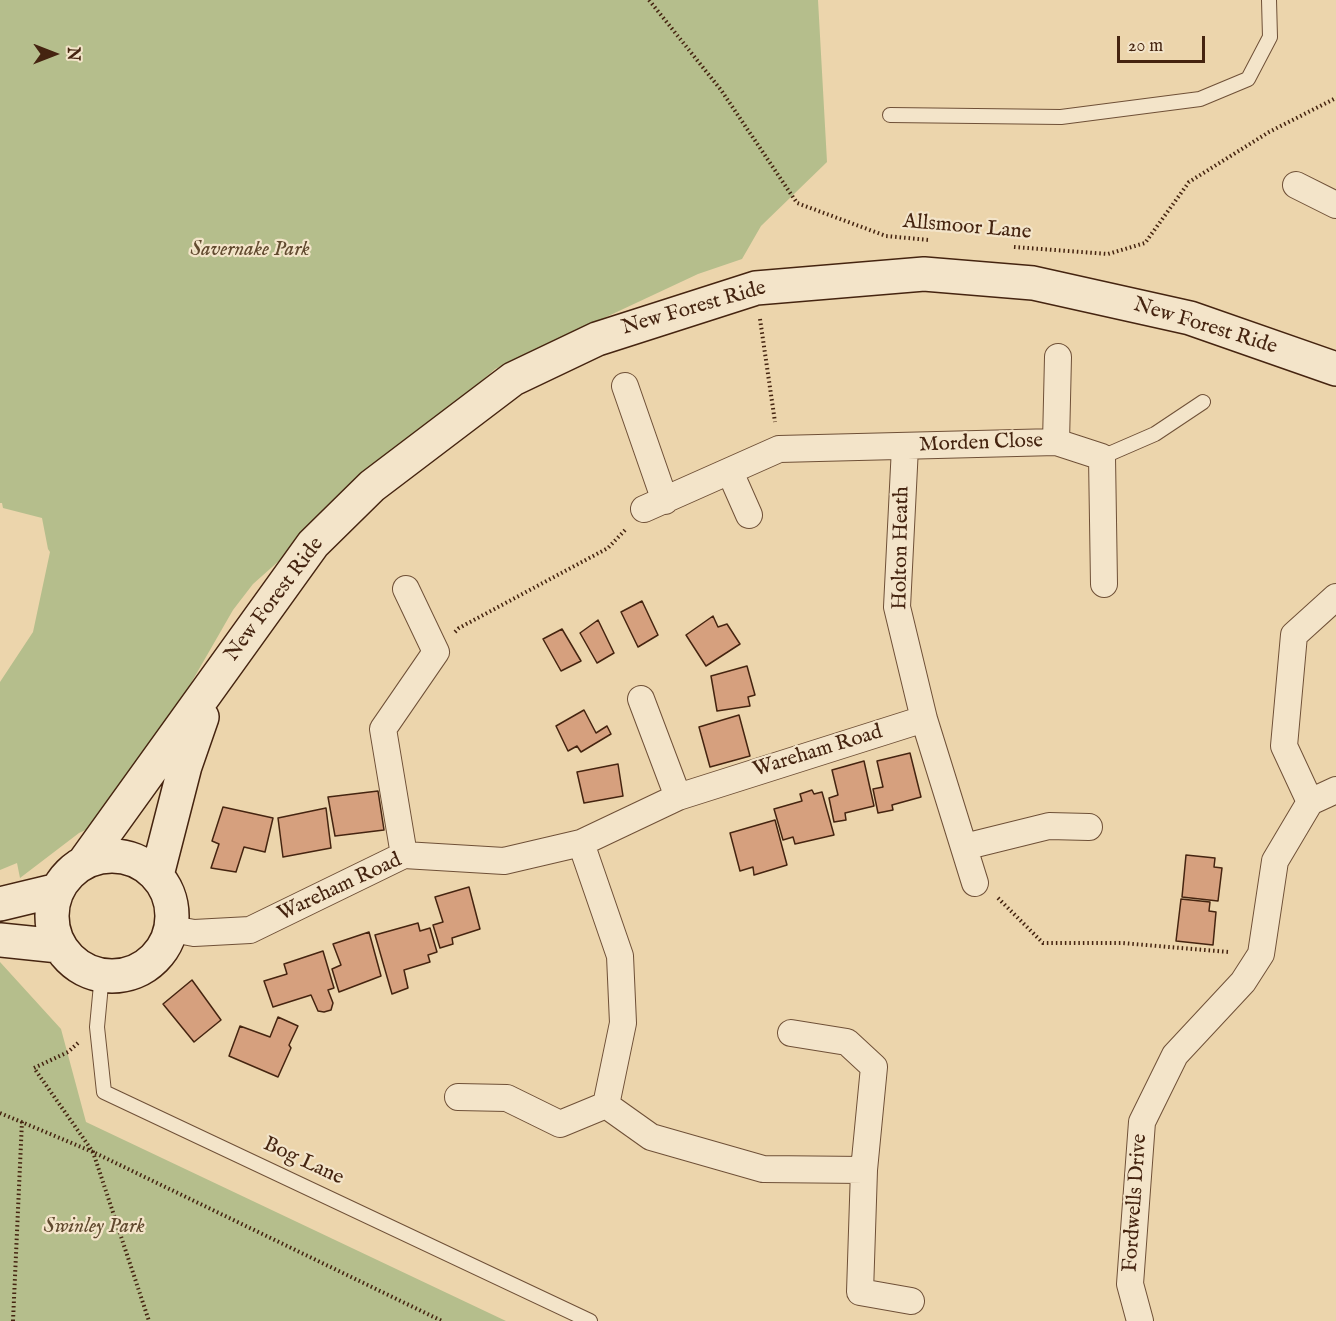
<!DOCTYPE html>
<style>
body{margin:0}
#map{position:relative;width:1336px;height:1321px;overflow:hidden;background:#ecd5ac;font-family:"IM FELL English",serif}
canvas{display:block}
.north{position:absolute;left:24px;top:24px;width:60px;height:60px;-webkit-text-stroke:4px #f3e4c9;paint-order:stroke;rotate:90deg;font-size:16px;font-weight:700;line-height:24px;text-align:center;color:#452410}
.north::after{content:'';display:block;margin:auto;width:21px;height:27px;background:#452410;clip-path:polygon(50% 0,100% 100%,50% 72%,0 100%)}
.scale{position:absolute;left:1117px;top:36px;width:88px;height:27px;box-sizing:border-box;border:3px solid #452410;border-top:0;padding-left:8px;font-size:18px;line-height:21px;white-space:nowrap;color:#452410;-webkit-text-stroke:4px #f3e4c9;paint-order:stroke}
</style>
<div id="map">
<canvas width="1336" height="1321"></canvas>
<div class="north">N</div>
<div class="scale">20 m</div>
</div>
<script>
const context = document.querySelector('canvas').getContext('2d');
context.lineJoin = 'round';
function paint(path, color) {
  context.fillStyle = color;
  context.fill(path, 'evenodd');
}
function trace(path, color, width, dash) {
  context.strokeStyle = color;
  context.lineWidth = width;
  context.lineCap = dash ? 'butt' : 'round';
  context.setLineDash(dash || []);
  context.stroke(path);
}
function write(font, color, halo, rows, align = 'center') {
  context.font = font + ' "IM FELL English",serif';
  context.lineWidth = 4.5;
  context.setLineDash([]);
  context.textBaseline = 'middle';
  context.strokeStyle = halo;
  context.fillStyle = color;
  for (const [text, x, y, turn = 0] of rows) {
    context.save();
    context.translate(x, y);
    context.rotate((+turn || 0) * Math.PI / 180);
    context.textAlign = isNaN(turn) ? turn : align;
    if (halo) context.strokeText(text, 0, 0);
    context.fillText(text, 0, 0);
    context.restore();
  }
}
const green = new Path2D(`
 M0,0H818L827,162L761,226L742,259L698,274L495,369L253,584L233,610L141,770L99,824L79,833L20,878L17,863L0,870V682L33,632L50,552L48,549L42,518L3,508L2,503H0Z
 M0,962L61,1029L86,1122L506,1321H0Z`);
const building = new Path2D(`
 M642,601L658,635L638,647L621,612Z
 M713,616L718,627L727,624L740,644L706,666L686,635Z
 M598,620L614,653L597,663L580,633Z
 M562,629L581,661L561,671L543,639Z
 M747,666L755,695L748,697L750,706L717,711L711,676Z
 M584,710L596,733L607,726L611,734L581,752L577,746L568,751L556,726Z
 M739,715L750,756L710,767L699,727Z
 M910,753L921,797L892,805L893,810L878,813L873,789L883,787L877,761Z
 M864,761L874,806L845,813L846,820L834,822L829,798L838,795L832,770Z
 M618,764L623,796L584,803L577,772Z
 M812,790L814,794L822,792L834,835L795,844L793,837L783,840L774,809L802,801L800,794Z
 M378,791L384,830L335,836L328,797Z
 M223,807L273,818L265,852L244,847L236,872L211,868L219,844L212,841Z
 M326,808L331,848L283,857L278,818Z
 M775,820L787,865L754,875L753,867L740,871L730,833Z
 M1186,855L1215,858L1214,867L1222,868L1218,901L1182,897Z
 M469,887L480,929L452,938L453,944L440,948L433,925L443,922L435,897Z
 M1181,899L1210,902L1209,911L1216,912L1213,945L1176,941Z
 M418,923L420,931L430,928L437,952L428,955L430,962L404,970L408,988L392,994L375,935Z
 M369,932L381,976L339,992L332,969L341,965L333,944Z
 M323,951L334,988L328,990L333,1003L331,1010L324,1012L318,1011L311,995L273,1007L264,981L287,974L284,964Z
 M192,980L221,1020L194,1042L163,1004Z
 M278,1017L298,1026L289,1045L291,1048L278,1077L229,1056L240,1026L270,1037Z`);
const path = new Path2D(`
 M649,0L721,90L797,203L886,236L929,240
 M1014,247L1108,254L1145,243L1189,182L1269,132L1336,98
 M760,319L775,422
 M455,632L459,628L608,548L627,528
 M998,898L1043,943H1122L1229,952
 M78,1043L68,1052L34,1068L93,1152L149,1321
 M0,1113L93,1152L442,1321
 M13,1321L22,1121`);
const service = new Path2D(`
 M890,115L1061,117L1200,99L1248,79L1270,37L1269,0
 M1102,457L1155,434L1203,402
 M102,974L97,1027L104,1092L590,1321`);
const minor = new Path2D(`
 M1296,185L1336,205
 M625,386L665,501
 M1056,442L1058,357
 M905,447L897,607L924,719L975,883
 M730,472L749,515
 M644,509L779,449L1056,442L1102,457L1104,584
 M641,699L678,797
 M1310,802L1284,746L1294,635L1336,597
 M581,843L620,956L623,1023L606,1105L651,1137L763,1169L864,1170L874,1067L847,1042L791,1033
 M964,847L1049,826L1089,827
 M404,855L383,729L436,652L406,589
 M172,929L194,933L250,930L404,855L504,861L581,843L678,797L924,719
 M458,1097L507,1098L560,1124L606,1105
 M864,1170L860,1292L911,1301
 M1140,1321L1130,1284L1142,1122L1175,1055L1243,982L1261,954L1275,861L1310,802L1336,790`);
const secondary = new Path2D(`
 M52 916a60 60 0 1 1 120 0a60 60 0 1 1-120 0Z
 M85,861L313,544L372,486L513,379L597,339L756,288L924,274L1033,283L1190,318L1336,369
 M157,875L185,766L202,717
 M0,904L58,890
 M0,940L59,946`);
const streetNames = [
 ["Allsmoor Lane",967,228,5],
 ["New Forest Ride",694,309,-16],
 ["New Forest Ride",1205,327,17],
 ["Morden Close",981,444,-2],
 ["Holton Heath",902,548,-89],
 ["New Forest Ride",275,600,-53],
 ["Wareham Road",818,752,-17],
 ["Wareham Road",340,888,-25],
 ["Bog Lane",303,1162,25],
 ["Fordwells Drive",1136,1203,-86]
];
const parkNames = [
 ["Savernake Park",250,251],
 ["Swinley Park",94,1228]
];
paint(green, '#b5be8c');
paint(building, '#d6a07e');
trace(building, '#452410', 1.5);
trace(service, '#6f5037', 16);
trace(minor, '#6f5037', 28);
trace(secondary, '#452410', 36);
trace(path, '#452410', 4, [1.5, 3]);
trace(service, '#f3e4c9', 14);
trace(minor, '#f3e4c9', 26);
trace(secondary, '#f3e4c9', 33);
write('21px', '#452410', '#f3e4c9', streetNames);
write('italic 21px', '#614a2f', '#f3e4c9', parkNames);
</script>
